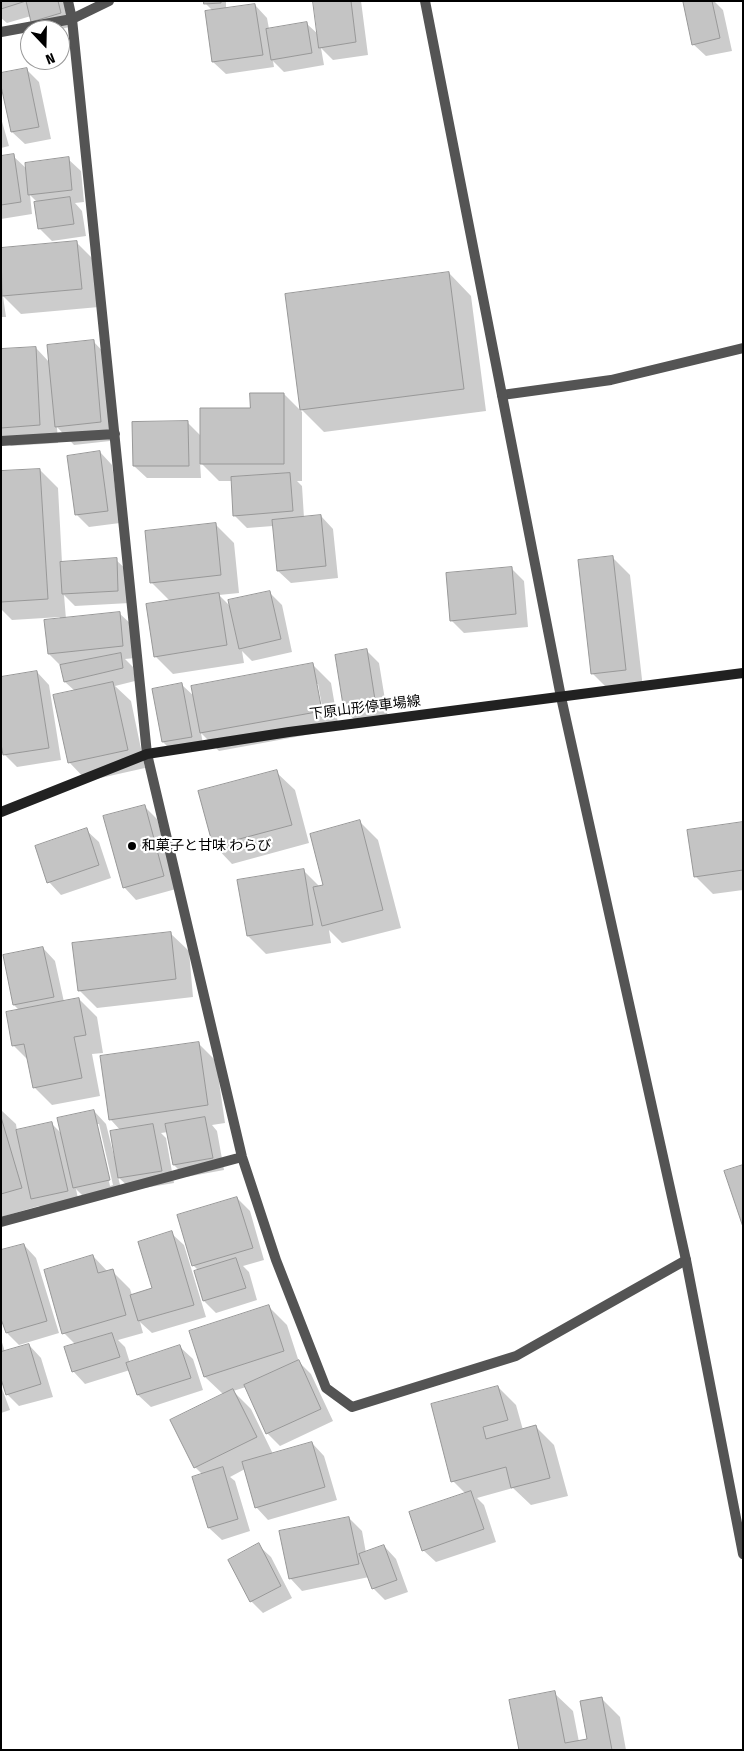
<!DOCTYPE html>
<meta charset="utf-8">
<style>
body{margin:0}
#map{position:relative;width:744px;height:1751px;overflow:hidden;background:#fff;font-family:"Fira Sans Condensed",sans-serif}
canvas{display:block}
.frame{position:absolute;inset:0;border:2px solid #000;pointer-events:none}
.north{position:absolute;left:20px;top:20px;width:50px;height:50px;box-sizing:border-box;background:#fff;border:1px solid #999;border-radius:50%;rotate:159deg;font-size:14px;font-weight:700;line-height:20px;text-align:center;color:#000}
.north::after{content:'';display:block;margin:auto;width:18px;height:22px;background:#000;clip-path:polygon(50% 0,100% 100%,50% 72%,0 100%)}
</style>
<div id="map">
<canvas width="744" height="1751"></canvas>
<div class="frame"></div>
<div class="north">N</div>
</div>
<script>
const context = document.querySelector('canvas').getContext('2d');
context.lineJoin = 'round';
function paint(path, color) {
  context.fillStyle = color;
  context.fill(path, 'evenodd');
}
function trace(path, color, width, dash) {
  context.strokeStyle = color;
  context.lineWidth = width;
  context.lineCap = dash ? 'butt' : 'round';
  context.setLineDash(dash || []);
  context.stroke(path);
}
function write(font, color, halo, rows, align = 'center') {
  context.font = font + ' "Fira Sans Condensed","Noto Sans JP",sans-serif';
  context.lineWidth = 4.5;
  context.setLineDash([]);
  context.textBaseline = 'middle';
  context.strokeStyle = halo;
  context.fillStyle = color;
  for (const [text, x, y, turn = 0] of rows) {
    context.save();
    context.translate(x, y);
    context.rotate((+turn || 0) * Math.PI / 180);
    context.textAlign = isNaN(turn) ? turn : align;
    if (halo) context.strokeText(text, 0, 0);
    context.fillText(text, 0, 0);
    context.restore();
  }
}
const shadow = new Path2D(`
 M1,1H66L73,26L58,30H41L33,21L31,16L7,23L1,18Z
 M205,1H226V9L255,5L267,18L269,29L307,24L319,35L315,1H361L368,55L333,60L321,48L324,65L284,72L273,61L274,67L226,74L213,62V11L206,4Z
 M694,1H714L723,10L732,51L706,56L693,44Z
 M26,69L39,82L51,139L25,144L12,132L1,80Z
 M1,118L9,146L1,148Z
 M13,156L27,169L68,159L81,171L84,202L75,203L82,211L86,236L52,241L39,228L38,203L30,195L32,214L1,219V157Z
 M76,242L95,261L99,307L21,314L3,296L6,317H1V250Z
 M449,273L471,296L486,411L324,432L302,410V481H297L302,486L304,518L321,516L333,529L338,578L291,583L278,571L273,526L247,528L234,515L232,481H219L200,462L201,478H147L134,466L187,422L201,436L251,409L284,394L302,412L286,295Z
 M93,341L111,360L119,440L74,445L57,427L58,443L11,446L1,436V350L36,348L50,363Z
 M100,452L112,465L120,523L89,527L76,514Z
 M40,470L58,488L62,563L116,560L129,572L130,603L75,606L64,595L66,619L119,613L132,625L135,658L125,659L133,667L135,681L115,686L131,701L145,768L87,781L69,762L75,691L65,682L62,667L49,654L60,617L12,620L1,609V473Z
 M216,525L234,543L239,593L219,595L230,606L269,592L282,605L292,652L252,661L242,651L244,663L173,674L155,656L171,602L151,582Z
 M612,557L630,575L643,688L611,692L593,674Z
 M512,569L524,581L528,627L464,633L451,620Z
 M367,651L379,663L388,718L358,723L345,711L337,656Z
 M312,664L331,683L339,729L219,751L201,733L204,749L175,754L163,742L182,685L195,697ZM315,684H318L324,717H321Z
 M37,672L49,685L61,760L17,767L4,754Z
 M276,772L295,790L309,843L232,864L214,845Z
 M144,806L157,819L176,889L136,900L124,887Z
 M360,822L378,840L401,928L342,943L329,930L331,943L266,954L248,936L239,881L303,870L320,887L325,886Z
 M743,823V890L713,894L695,876Z
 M86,830L99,842L111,878L61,895L49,882Z
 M170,933L189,951L193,997L97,1008L79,990Z
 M43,948L55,961L64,1002L79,999L97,1017L103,1053L92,1054L100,1096L52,1105L34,1087L29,1061L13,1045L20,1011L14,1005Z
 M198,1043L216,1061L225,1123L212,1125L217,1131L224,1170L186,1177L174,1165L168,1132L161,1133L166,1138L174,1183L132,1190L118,1177L122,1192L87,1200L76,1189L79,1203L45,1211L39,1206L1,1217V1110L16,1124L17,1131L52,1124L62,1134L94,1111L106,1124L114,1156H116L121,1131L111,1120L101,1057ZM96,1124H99L113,1185L110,1186Z
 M237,1198L250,1211L264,1260L243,1266L249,1272L257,1300L216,1313L204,1301L199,1271L193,1265Z
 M171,1233L184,1245L206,1317L152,1333L140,1322L143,1333L118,1340L125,1347L130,1363L180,1347L193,1359L203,1390L151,1407L138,1395L130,1370L85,1384L73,1371L76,1345L64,1333L93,1256L108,1272L112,1271L130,1289L132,1295L154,1289Z
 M24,1245L36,1258L59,1333L19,1345L7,1333Z
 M269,1307L287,1325L299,1362L311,1374L333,1421L280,1446L267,1433L246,1387L233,1391L251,1409L273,1454L312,1443L324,1456L337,1500L268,1520L256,1507L245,1469L230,1477L235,1481L250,1531L222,1540L209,1528L203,1475L195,1467L224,1395L205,1377Z
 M1,1339L5,1352L29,1345L41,1358L53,1397L19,1406L7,1394L1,1375Z
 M1,1386L10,1410L1,1413Z
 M498,1387L516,1405L523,1430L536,1427L554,1445L568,1496L531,1505L513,1488L477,1498L484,1505L496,1542L436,1562L423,1550L466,1494L453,1481Z
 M349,1518L362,1531L366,1553L384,1546L396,1559L408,1592L385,1600L373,1588L369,1577L302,1591L290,1578Z
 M258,1545L271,1557L292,1598L263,1613L251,1601Z
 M554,1693L573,1711L579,1742L589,1740L601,1698L620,1717L626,1750H520Z`);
const building = new Path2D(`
 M1,1H58L61,13L31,22L26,1L1,9Z
 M204,1H221V3L204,4Z
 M313,1H351L356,42L319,48Z
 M688,1H712L720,38L692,45L683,2Z
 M255,4L263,55L212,62L205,11Z
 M307,22L312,53L271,60L266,29Z
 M27,68L39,127L11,132L1,86V73Z
 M14,154L21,202L1,205V156Z
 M69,157L72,190L28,195L25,163Z
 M70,197L74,224L38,229L34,202Z
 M77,241L82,289L2,296L1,248Z
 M449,272L464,389L300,410L285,294Z
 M94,340L101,422L55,427L47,345Z
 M36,347L40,425L1,428V349Z
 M250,393H284V464H200V408H250Z
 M188,421L189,466H133L132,422Z
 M100,451L108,511L75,515L67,456Z
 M40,469L48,599L1,602V471Z
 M290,473L293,511L233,516L231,477Z
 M321,515L326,566L277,571L272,520Z
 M216,523L221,575L150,583L145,531Z
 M613,556L626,670L591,674L578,560Z
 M117,558L118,591L62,594L60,562Z
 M512,567L516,614L450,621L446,573Z
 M270,591L281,639L239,649L228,600Z
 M219,593L227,645L154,657L146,604Z
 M120,612L123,646L48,654L44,620Z
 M367,649L376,706L344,711L335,655Z
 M121,653L123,668L64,682L60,665Z
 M313,663L322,711L200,733L191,686Z
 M37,671L49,748L3,755L1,744V677Z
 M113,682L128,750L68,763L53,695Z
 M182,683L192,737L162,742L152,689Z
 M277,770L292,825L213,846L198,791Z
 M145,805L164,876L123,888L103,816Z
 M360,820L383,910L322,926L313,887L323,885L310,834Z
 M743,822V870L694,877L687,830Z
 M87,828L99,865L47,883L35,846Z
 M304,869L313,925L247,936L237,880Z
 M171,932L176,979L78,991L72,943Z
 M43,947L54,997L13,1005L3,955Z
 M79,998L86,1035L74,1037L82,1078L33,1088L24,1044L12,1046L6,1012Z
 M199,1042L208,1105L109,1120L100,1056Z
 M94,1110L110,1180L73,1188L57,1118Z
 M1,1117L22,1188L1,1194Z
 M205,1117L213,1158L173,1165L165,1124Z
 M52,1122L68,1191L31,1199L16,1130Z
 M153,1124L162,1171L118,1178L110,1131Z
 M743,1165V1227L724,1171Z
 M237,1197L253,1248L192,1266L177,1215Z
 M172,1231L194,1305L138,1321L130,1295L152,1288L138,1242Z
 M24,1244L47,1321L6,1333L1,1319V1250Z
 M93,1255L98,1273L113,1269L126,1315L62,1334L44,1270Z
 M236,1258L246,1288L203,1301L194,1271Z
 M269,1305L284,1351L204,1377L189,1331Z
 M112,1333L120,1357L72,1372L64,1347Z
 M29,1344L41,1384L6,1395L1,1379V1352Z
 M180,1345L191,1378L137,1395L126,1363Z
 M299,1360L321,1409L266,1434L244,1385Z
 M498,1386L508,1420L483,1427L486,1439L536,1425L550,1478L511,1488L506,1467L451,1482L431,1404Z
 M233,1389L257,1437L194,1468L170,1420Z
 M312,1442L325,1487L255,1508L242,1462Z
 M223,1467L238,1519L208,1528L192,1477Z
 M471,1491L484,1529L422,1551L409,1512Z
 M349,1517L359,1564L289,1579L279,1531Z
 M259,1543L281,1586L250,1602L228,1560Z
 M384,1545L397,1580L372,1589L359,1554Z
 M555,1691L565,1743L587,1739L580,1701L602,1697L612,1750H519L509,1700Z`);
const service = new Path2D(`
 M68,1L72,19L147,754L242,1157L276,1260L326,1388L352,1407L516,1356L686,1260
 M1,32L72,19L109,1
 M502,395L611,380L743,348
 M1,441L115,434
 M1,1222L242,1157`);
const tertiary = new Path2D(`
 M425,1L561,697L686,1260L743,1554`);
const secondary = new Path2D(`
 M1,812L147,754L289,732L743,673`);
const markers = [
 [132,846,5,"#000"]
];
const streetNames = [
 ["下原山形停車場線",365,708,-7]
];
const poiNames = [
 ["和菓子と甘味 わらび",142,846]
];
paint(shadow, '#0003');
paint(building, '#c4c4c4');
trace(building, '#989898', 1);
trace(service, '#545454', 10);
trace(tertiary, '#545454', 10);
trace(secondary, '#212121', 10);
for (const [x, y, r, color] of markers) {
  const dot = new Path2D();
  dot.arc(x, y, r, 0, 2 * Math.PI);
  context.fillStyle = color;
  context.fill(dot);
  trace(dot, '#fff', 2);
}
write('14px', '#000', '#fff', streetNames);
write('14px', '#000', '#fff', poiNames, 'left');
</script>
